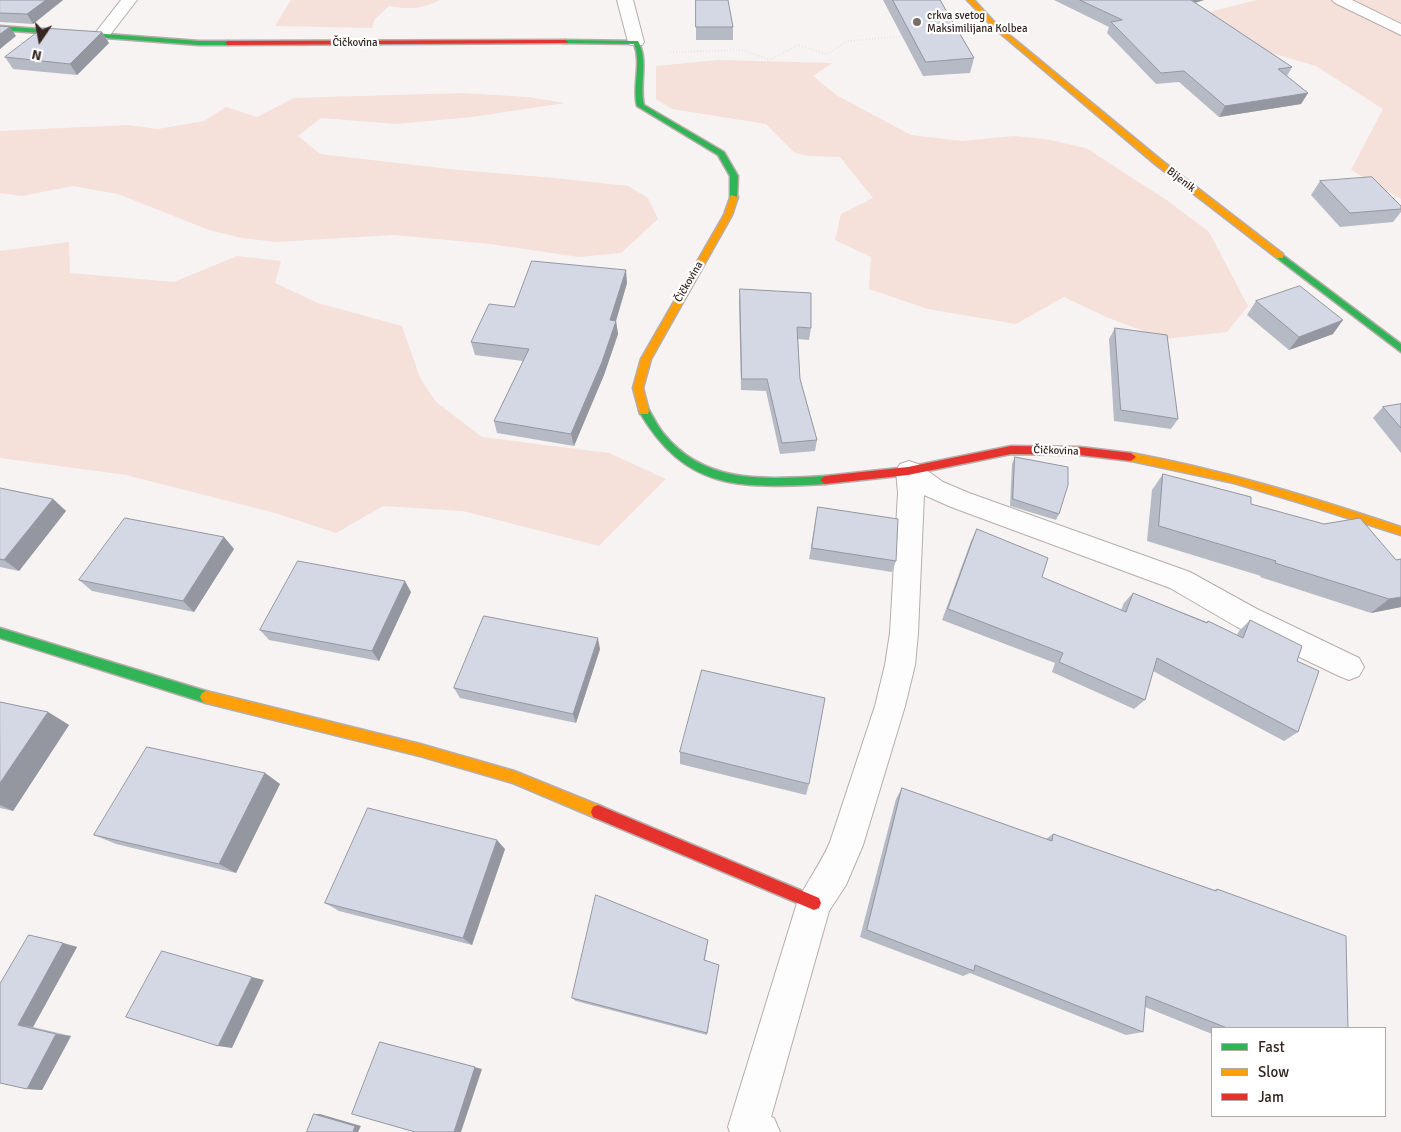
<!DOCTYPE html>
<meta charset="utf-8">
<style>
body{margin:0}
#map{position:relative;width:1401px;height:1132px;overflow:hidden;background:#f7f3f2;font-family:Signika,sans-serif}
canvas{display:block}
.legend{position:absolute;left:1211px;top:1027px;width:175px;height:90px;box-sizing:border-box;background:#fff;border:1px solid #aea8a6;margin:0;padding:6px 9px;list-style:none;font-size:15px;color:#352621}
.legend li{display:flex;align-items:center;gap:10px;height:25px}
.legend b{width:25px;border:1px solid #aea8a6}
.north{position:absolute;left:15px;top:15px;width:50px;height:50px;-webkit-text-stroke:4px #fff;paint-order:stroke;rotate:192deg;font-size:14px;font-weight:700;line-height:20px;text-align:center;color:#352621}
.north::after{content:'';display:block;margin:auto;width:18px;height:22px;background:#352621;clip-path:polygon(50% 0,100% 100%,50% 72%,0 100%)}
</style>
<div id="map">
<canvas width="1401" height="1132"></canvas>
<ul class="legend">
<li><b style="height:6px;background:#30b455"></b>Fast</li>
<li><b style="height:6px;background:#ff9f0a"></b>Slow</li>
<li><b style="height:6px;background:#e5322d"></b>Jam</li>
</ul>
<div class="north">N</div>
</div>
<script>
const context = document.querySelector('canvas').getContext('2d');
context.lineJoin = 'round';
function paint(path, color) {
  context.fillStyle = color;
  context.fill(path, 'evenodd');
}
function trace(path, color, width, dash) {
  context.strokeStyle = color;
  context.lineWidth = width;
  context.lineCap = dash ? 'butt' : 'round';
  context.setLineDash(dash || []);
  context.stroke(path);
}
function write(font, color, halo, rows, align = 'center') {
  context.font = font + ' Signika,sans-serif';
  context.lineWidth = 4.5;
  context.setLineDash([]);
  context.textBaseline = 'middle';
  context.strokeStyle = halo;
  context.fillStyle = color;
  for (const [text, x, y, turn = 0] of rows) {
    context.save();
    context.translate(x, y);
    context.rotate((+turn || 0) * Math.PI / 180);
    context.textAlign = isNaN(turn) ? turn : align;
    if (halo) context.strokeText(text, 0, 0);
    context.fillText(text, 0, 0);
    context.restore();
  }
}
const green = new Path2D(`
 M291,0H440C422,9 408,10 389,6L375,19L372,28L275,26Z
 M1257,0H1401V199L1351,170L1383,109L1316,66L1234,42L1197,15Z
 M718,60L832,63L813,76L836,95L911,135L962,141L1014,136L1045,139L1086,148L1168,201L1209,232L1248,306L1227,332L1165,339L1106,317L1064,297L1016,324L928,309L869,289L871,257L835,240L841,214L873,198L840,157L808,156L794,152L766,124L672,109L656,99V66Z
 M462,93L528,97L565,103L472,117L396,124L321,118L298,136L320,154L458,170L555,178L628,186L648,198L658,219L621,253L579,257L490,244L394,235L275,242L242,238L209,230L118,194L73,186L22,196L0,193V131L128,125L158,129L204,121L226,107L257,117L294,98Z
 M69,242L70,273L174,282L237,256L281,261L275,283L318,303L402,326L420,378L436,402L482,437L609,453L666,479L599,546L463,511L383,506L336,533L275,513L126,475L0,458V251Z`);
const path = new Path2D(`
 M670,52L744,50L769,60L798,45L827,54L848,41L906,36`);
const street = new Path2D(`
 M121,0H137L106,40H94L92,37Z
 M617,0H633L644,42L642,45H630L628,42Z
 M1332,0H1352L1401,24V35L1335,3Z
 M909,461L918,464L943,482L969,493L1190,572L1257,609L1359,658L1364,667L1359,676L1349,680L1339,676L1237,627L1170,588L951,507L924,495L918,633L915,665L905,706L863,845L846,885L829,911L771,1117L774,1118L780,1132H730L728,1127L797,903C806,882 821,864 830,842L875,706L885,665L890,633L898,493L896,471L900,464Z`);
const fast = new Path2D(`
 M0,26L199,41H228L231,43L228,45H199L0,30Z
 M565,40L638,41C649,61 639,84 644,105L724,152L738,176L737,199L730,197V176L718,155L637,106C632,86 642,63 634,44L563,43L562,42Z
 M1280,253L1401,344V352L1277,258V254Z
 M644,407L648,408C653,417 658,427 664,434C705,485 766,479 825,476L830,480L825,484C741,488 686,492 639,411Z
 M0,628L206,691L210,693L212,697L210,701L206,703L0,638Z`);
const slow = new Path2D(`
 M967,0H974L997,25L1161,160L1283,254V258H1277L1155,164L993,27Z
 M731,195L738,197L732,215L651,359L643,388L649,411L648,414H640L633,388L641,359L724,215Z
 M1131,453C1223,470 1312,497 1401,527V535L1301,503L1234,483L1127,460L1126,457L1127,454Z
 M206,691L420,744L514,771L603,807L605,812L603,817L598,819L513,783L420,756L206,703L202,701L200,697L202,693Z`);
const jam = new Path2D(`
 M565,40L568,42L567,43L228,45L225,43L228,41Z
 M1011,446L1080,447L1131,453L1136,457L1131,461L1080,455L1011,454L908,475L825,484L820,480L825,476L908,467Z
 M598,805L819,898L821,903L819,908L814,910L593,817L591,812L593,807Z`);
const wall = new Path2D(`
 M0,0H63L33,24L0,22Z
 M696,0L733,27V40H696Z
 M883,0H940L974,58L970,73L923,76Z
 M1054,0H1204L1195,3L1292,67L1287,76L1308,93L1301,104L1219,117L1179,82L1156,84L1107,33L1109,27Z
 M102,32L109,43L77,75L13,69L5,57Z
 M1320,181L1401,206V212L1393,222L1340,227L1311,195Z
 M627,283L616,321L618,334L604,375L574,446L497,433L494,421L523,361L475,355L471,342L514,307Z
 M740,289L811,328L809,340L798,339L800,379L817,440L815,451L780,454L766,391L741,390L739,301Z
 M1256,301L1333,334L1289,350L1247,315Z
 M1115,328L1178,419L1171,429L1114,421L1109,339Z
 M1401,404V453L1373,418L1383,407Z
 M1015,457L1059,514L1056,520L1010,506L1012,464Z
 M1163,474L1251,504L1401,607L1371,613L1260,577L1261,576L1147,541L1152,490Z
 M0,488L53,499L66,511L19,571L0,567Z
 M818,507L896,561L892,572L809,559Z
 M977,529L1042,577L1121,610L1124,603L1133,593L1207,622L1208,621L1237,635L1239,631L1250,620L1297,661L1298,732L1284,741L1153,671L1145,700L1134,709L1052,672L1055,663L942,620L971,541Z
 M224,537L234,549L194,612L92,591L79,580Z
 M411,592L379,661L269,640L260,630Z
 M600,649L576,723L460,698L454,688Z
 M0,702L48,712L69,725L13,811L0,808Z
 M680,752L809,784L806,795L680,764Z
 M265,773L280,784L236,873L116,844L94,835Z
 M902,788L1046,839L1053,834L1214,890L1217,889L1348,1028H1212V1034L1145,1007L1143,1032L1126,1035L970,973L963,976L860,937L896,799Z
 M505,849L472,945L339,911L325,903Z
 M708,940L705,960L719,965L707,1035L576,1001L572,998Z
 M63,943L77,947L33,1027L71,1036L42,1090L27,1089L0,984Z`);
const shadedWall = new Path2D(`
 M46,0H63L33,24L27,14Z
 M1184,0H1204L1181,7Z
 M10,27L16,36L0,49V34Z
 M102,32L109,43L77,75L70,64Z
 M1308,93L1301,104L1219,117L1225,106Z
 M626,270L627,283L613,331L616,321L618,334L604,375L574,446L571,434Z
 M1343,320L1333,334L1289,350L1299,337Z
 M53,499L66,511L19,571L4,560Z
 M224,537L234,549L194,612L183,601Z
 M405,581L411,592L379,661L372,651Z
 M1401,597V607L1371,613L1389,599Z
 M598,638L600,649L576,723L573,714Z
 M48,712L69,725L13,811L0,805V783Z
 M265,773L280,784L236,873L219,864Z
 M497,840L505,849L472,945L463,938Z
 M63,943L77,947L33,1027L18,1025Z
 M252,977L264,980L232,1048L218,1046Z
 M56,1034L71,1036L42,1090L27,1089Z
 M380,1042L482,1069L461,1132H454Z
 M314,1114H320L361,1126L358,1132H353Z`);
const building = new Path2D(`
 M0,0H46L27,14L0,13Z
 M696,0H728L733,27H696Z
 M893,0H940L974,58L926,62Z
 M1080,0H1191L1292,67L1278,69L1308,93L1225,106L1184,71L1161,73L1111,22L1122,20Z
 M0,26L10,27L0,34Z
 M43,28L102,32L70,64L5,57Z
 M1372,177L1401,206V209L1350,213L1320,181Z
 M532,261L626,270L610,320L616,321L602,362L571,434L494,421L529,349L471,342L489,304L514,307Z
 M1300,286L1343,320L1299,337L1256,301Z
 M740,289L811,293V328L797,327L800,379L817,440L782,443L767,379H742Z
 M1115,328L1167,335L1178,419L1121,410Z
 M1401,404V428L1383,407Z
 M1015,457L1068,467V485L1059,514L1013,499Z
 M1163,474L1251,497V504L1324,524L1360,518L1396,560L1401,559V597L1389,599L1275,563L1276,561L1159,526Z
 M0,488L53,499L4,560L0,559Z
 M818,507L898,519L896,561L812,548Z
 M125,518L224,537L183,601L79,580Z
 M977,529L1048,558L1042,577L1126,612L1133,593L1207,623L1208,621L1243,638L1250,620L1302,646L1297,661L1319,671L1298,732L1157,658L1145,700L1059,662L1063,653L948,609Z
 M298,561L405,581L372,651L260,630Z
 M484,616L598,638L573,714L454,688Z
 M702,670L825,698L809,784L680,752Z
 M0,702L48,712L0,783Z
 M147,747L265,773L219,864L94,835Z
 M902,788L1052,841L1053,834L1216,891L1217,889L1346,936L1348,1028H1227L1146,996L1143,1032L975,965L974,971L867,930Z
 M368,808L497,840L463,938L325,903Z
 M596,895L708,940L704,960L719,965L707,1033L572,998Z
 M29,935L63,943L18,1025L56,1034L27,1089L0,1083V984Z
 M162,951L252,977L218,1046L126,1017Z
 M380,1042L475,1067L454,1132H415L352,1114Z
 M314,1114L355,1126L353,1132H307Z`);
const markers = [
 [917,22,5,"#796e6a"]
];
const farPoinames = [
 ["crkva svetog",927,16],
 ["Maksimilijana Kolbea",927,29]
];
const farStreetnames = [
 ["Čičkovina",355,43],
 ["Bijenik",1181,180,38],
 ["Čičkovina",689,282,-60],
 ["Čičkovina",1056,451,2]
];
paint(green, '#f5e0da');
trace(street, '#b6adaa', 2);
trace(fast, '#b6adaa', 3);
trace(slow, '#b6adaa', 3);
trace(jam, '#b6adaa', 3);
trace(path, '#dddada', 2, [0.5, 2.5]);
paint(street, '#fefdfd');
paint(fast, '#30b455');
paint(slow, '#ff9f0a');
paint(jam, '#e5322d');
paint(wall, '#b6bac5');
paint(shadedWall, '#9497a0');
paint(building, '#d4d8e5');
trace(building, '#9497a0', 1);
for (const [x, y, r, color] of markers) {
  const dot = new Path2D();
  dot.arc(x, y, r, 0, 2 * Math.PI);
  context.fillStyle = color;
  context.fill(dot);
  trace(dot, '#fff', 2);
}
write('11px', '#352621', '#fff', farPoinames, 'left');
write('11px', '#352621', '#fff', farStreetnames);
</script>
